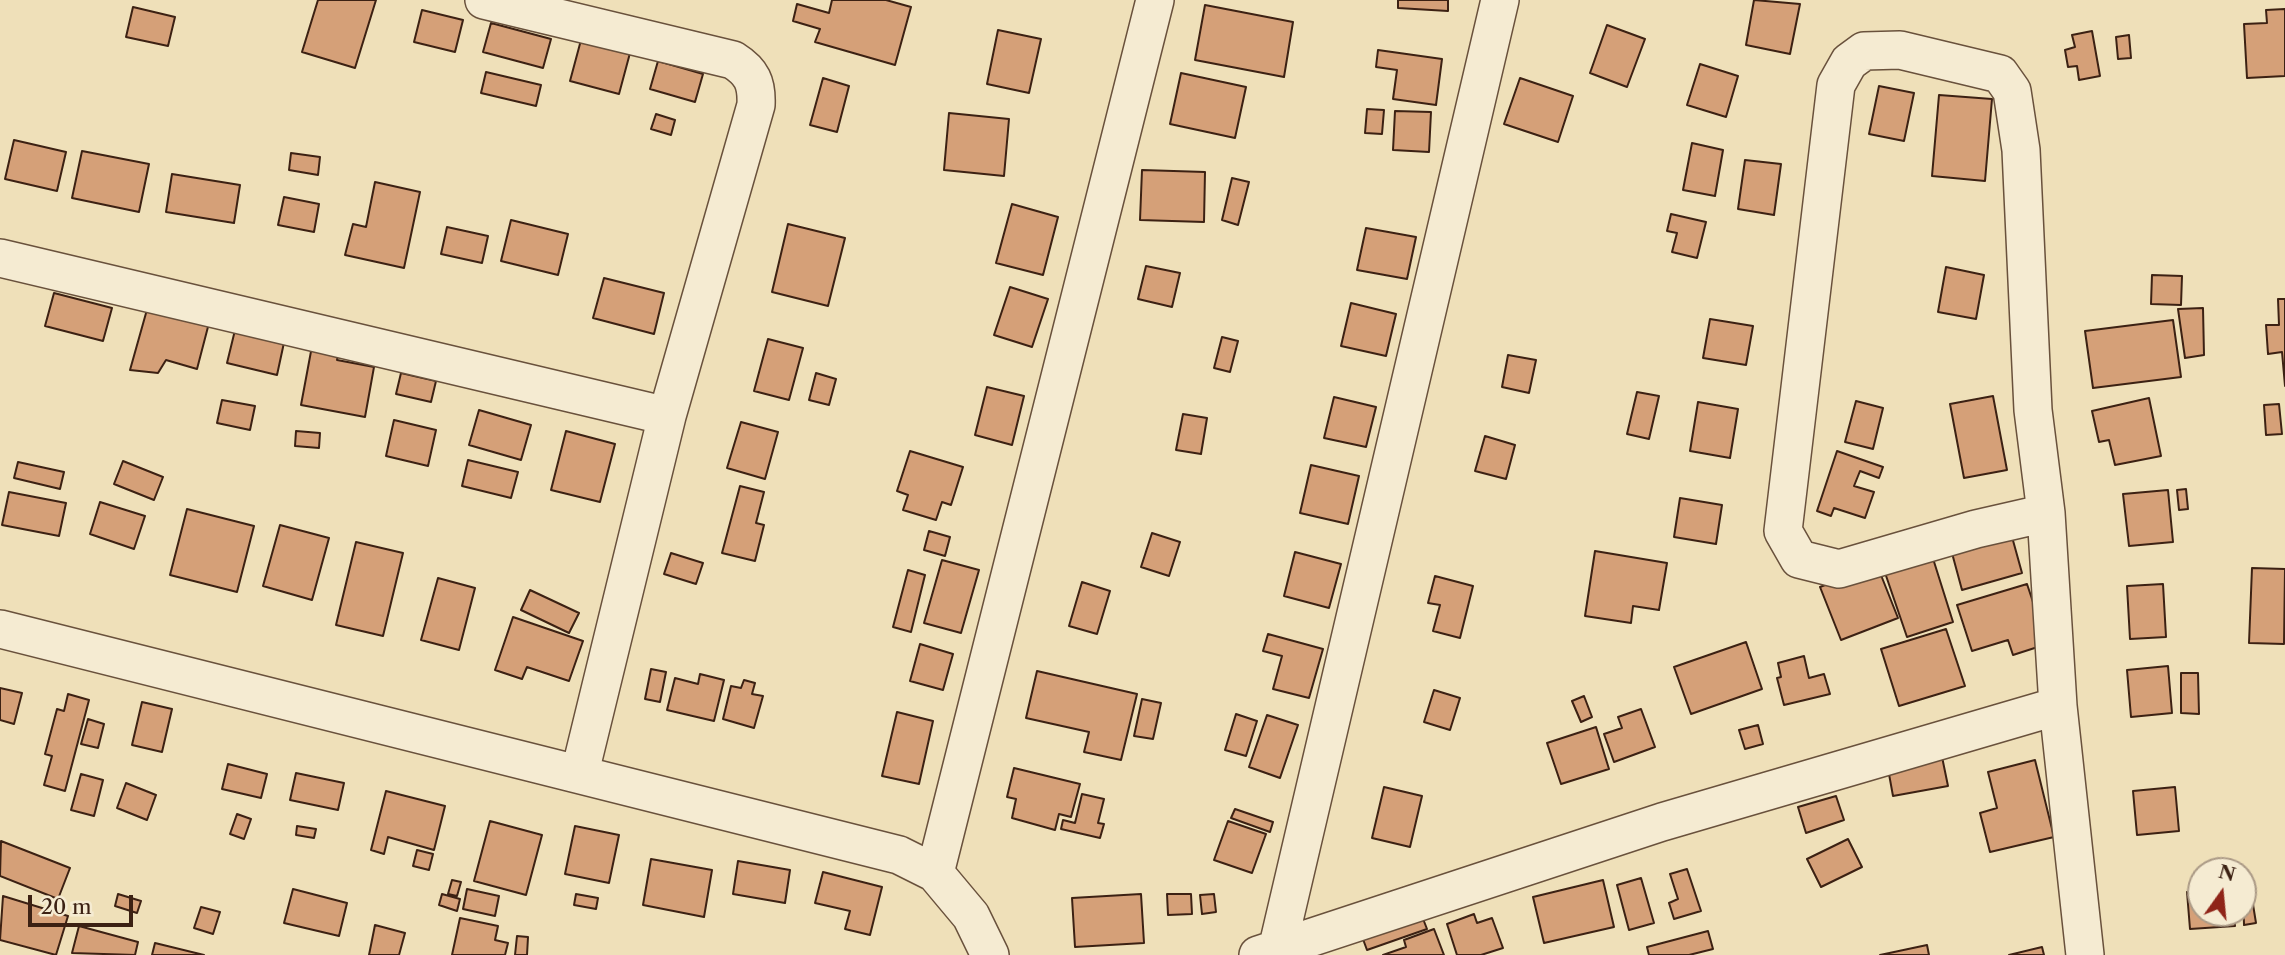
<!DOCTYPE html>
<style>
body{margin:0}
#map{position:relative;width:2285px;height:955px;overflow:hidden;background:#efe0b9;font-family:"Libre Caslon Text",serif}
canvas{display:block}
.north{position:absolute;left:2187px;top:857px;width:70px;height:70px;box-sizing:border-box;background:#f5ebd2;border:2px solid #ab9a86;border-radius:50%;rotate:15deg;font-size:19px;font-weight:700;line-height:28px;text-align:center;color:#3c2113}
.north::after{content:'';display:block;margin:auto;width:24px;height:32px;background:#8f2418;clip-path:polygon(50% 0,100% 100%,50% 72%,0 100%)}
.scale{position:absolute;left:28px;top:895px;width:105px;height:32px;box-sizing:border-box;border:4px solid #3c2113;border-top:0;padding-left:9px;font-size:21px;line-height:24px;white-space:nowrap;color:#3c2113;-webkit-text-stroke:5px #f5ebd2;paint-order:stroke}
</style>
<div id="map">
<canvas width="2285" height="955"></canvas>
<div class="north">N</div>
<div class="scale">20 m</div>
</div>
<script>
const context = document.querySelector('canvas').getContext('2d');
context.lineJoin = 'round';
function paint(path, color) {
  context.fillStyle = color;
  context.fill(path, 'evenodd');
}
function trace(path, color, width, dash) {
  context.strokeStyle = color;
  context.lineWidth = width;
  context.lineCap = dash ? 'butt' : 'round';
  context.setLineDash(dash || []);
  context.stroke(path);
}
const building = new Path2D(`
 M318,0H376L355,68L302,52Z
 M832,0H886L911,7L895,65L815,42L820,29L793,21L797,4L829,13Z
 M1398,0H1448V11L1398,8Z
 M1754,0L1800,4L1790,54L1746,45Z
 M1205,5L1293,22L1284,77L1195,60Z
 M133,7L175,17L168,46L126,37Z
 M2285,9V76L2247,78L2244,24L2267,23L2266,10Z
 M422,10L463,20L455,52L414,42Z
 M491,23L551,39L543,68L483,52Z
 M1607,25L1645,39L1627,87L1590,73Z
 M998,30L1041,39L1029,93L987,84Z
 M2092,31L2100,76L2079,80L2077,66L2068,67L2065,50L2075,47L2072,35Z
 M2129,35L2131,58L2118,59L2116,37Z
 M581,40L630,53L619,94L570,81Z
 M1378,50L1442,59L1436,105L1393,99L1397,70L1376,67Z
 M658,61L703,74L695,102L650,89Z
 M1700,64L1738,76L1726,117L1687,105Z
 M486,72L541,85L536,106L481,93Z
 M1181,73L1246,87L1235,138L1170,124Z
 M823,78L849,86L837,132L810,125Z
 M1520,78L1573,96L1558,142L1504,124Z
 M1879,86L1914,93L1904,141L1869,134Z
 M1939,95L1992,99L1985,181L1932,176Z
 M1367,109L1384,110L1382,134L1365,133Z
 M1395,111L1431,112L1429,152L1393,150Z
 M949,113L1009,119L1004,176L944,170Z
 M656,114L675,120L671,135L651,129Z
 M14,140L66,152L57,191L5,179Z
 M1692,143L1723,150L1715,196L1683,190Z
 M82,151L149,164L139,212L72,198Z
 M291,153L320,157L318,175L289,170Z
 M1745,160L1781,164L1774,215L1738,209Z
 M1142,170L1205,172L1204,222L1140,220Z
 M172,174L240,185L234,223L166,212Z
 M1232,178L1249,182L1238,225L1222,220Z
 M375,182L420,192L404,268L345,255L353,224L366,227Z
 M284,197L319,204L314,232L278,225Z
 M1012,204L1058,217L1043,275L996,263Z
 M1671,214L1706,222L1697,258L1672,252L1677,233L1667,231Z
 M511,220L568,234L558,275L501,261Z
 M788,224L845,238L828,306L772,292Z
 M447,227L488,236L482,263L441,254Z
 M1366,228L1416,237L1407,279L1357,270Z
 M1146,266L1180,273L1172,307L1138,299Z
 M1946,267L1984,275L1976,319L1938,312Z
 M2152,275L2182,276L2181,305L2151,304Z
 M604,278L664,293L654,334L593,318Z
 M1010,287L1048,299L1032,347L994,335Z
 M54,293L112,308L103,341L45,326Z
 M2278,299H2285V386L2282,352L2268,354L2266,325H2279Z
 M1351,303L1396,314L1386,356L1341,346Z
 M148,306L209,323L197,369L166,360L158,373L130,370Z
 M2203,308L2204,355L2185,358L2178,309Z
 M1710,319L1753,326L1746,365L1703,358Z
 M2173,320L2181,377L2093,388L2085,331Z
 M236,326L285,338L277,375L227,363Z
 M1222,337L1238,341L1230,372L1214,368Z
 M768,339L803,348L789,400L754,391Z
 M312,346L339,351L337,360L374,367L365,417L301,405Z
 M1508,355L1536,360L1529,393L1502,387Z
 M401,373L436,381L431,402L396,394Z
 M816,373L836,379L829,405L809,400Z
 M987,387L1024,396L1012,445L975,435Z
 M1637,392L1659,396L1649,439L1627,434Z
 M1993,396L2007,470L1964,478L1950,404Z
 M1334,397L1376,407L1366,447L1324,438Z
 M2149,398L2161,456L2115,465L2109,440L2099,442L2092,411Z
 M222,400L255,406L250,430L217,423Z
 M1856,401L1883,408L1873,449L1845,442Z
 M1698,402L1738,409L1730,458L1690,451Z
 M2279,404L2282,434L2266,435L2264,405Z
 M479,410L531,425L521,460L469,445Z
 M1183,414L1207,418L1201,454L1176,450Z
 M394,420L436,430L428,466L386,456Z
 M741,422L778,432L765,479L727,468Z
 M296,431L320,433L319,448L295,446Z
 M566,431L615,444L600,502L551,490Z
 M1485,436L1515,445L1506,479L1475,471Z
 M910,451L963,467L951,505L942,502L936,520L903,510L908,495L897,491Z
 M1837,451L1883,467L1879,478L1860,471L1854,486L1874,492L1865,518L1834,508L1831,516L1817,511Z
 M468,460L518,472L511,498L462,486Z
 M123,461L163,477L154,500L114,484Z
 M18,462L64,472L60,489L14,478Z
 M1311,465L1359,476L1348,524L1300,513Z
 M740,486L764,492L756,523L764,525L755,561L722,553Z
 M2186,489L2188,509L2179,510L2177,490Z
 M2168,490L2173,542L2129,546L2123,494Z
 M9,492L66,503L59,536L2,525Z
 M1680,498L1722,505L1716,544L1674,537Z
 M100,502L145,516L134,549L90,534Z
 M187,509L254,526L237,592L170,575Z
 M280,525L329,538L312,600L263,586Z
 M2009,526L2022,573L1962,590L1949,542Z
 M929,531L950,537L945,556L924,550Z
 M1152,533L1180,542L1169,576L1141,567Z
 M356,542L403,553L383,636L336,625Z
 M1930,549L1953,622L1907,637L1882,564Z
 M1595,551L1667,563L1659,610L1633,606L1631,623L1585,616Z
 M1295,552L1341,564L1329,608L1284,596Z
 M671,553L703,563L696,584L664,574Z
 M942,560L979,570L961,633L924,623Z
 M1877,565L1898,618L1841,640L1820,587Z
 M2252,568L2285,569L2284,644L2249,643Z
 M908,570L925,575L911,632L893,627Z
 M1435,576L1473,586L1460,638L1433,631L1440,605L1428,603Z
 M438,578L475,588L459,650L421,640Z
 M1082,582L1110,591L1097,634L1069,626Z
 M2027,584L2047,644L2013,655L2008,640L1972,651L1957,605Z
 M2163,584L2166,637L2130,639L2127,586Z
 M530,590L579,613L569,633L521,610Z
 M513,617L583,641L569,681L527,667L522,679L495,670Z
 M1946,629L1965,686L1899,706L1881,649Z
 M1268,634L1323,649L1309,698L1273,689L1282,656L1263,651Z
 M1746,642L1762,689L1691,714L1674,667Z
 M920,644L953,654L943,690L910,681Z
 M1804,656L1809,678L1824,674L1830,694L1784,705L1777,678L1781,677L1778,663Z
 M2168,666L2172,713L2131,717L2127,670Z
 M651,669L666,672L660,702L645,699Z
 M1037,671L1137,694L1121,760L1084,752L1089,732L1026,718Z
 M2181,673H2198L2199,714L2181,713Z
 M700,674L724,680L714,721L667,710L675,678L698,684Z
 M744,680L755,683L752,694L763,696L754,728L723,719L731,686L741,688Z
 M0,688L22,693L14,724L0,720Z
 M1434,690L1460,698L1450,730L1424,722Z
 M68,694L89,700L65,791L44,785L52,756L45,754L57,709L64,711Z
 M1584,696L1592,717L1581,722L1572,701Z
 M1142,699L1161,703L1153,739L1134,736Z
 M142,702L172,709L162,752L132,745Z
 M1641,709L1655,747L1614,762L1604,734L1622,728L1618,717Z
 M897,712L933,721L919,784L882,776Z
 M1236,714L1257,721L1246,756L1225,750Z
 M1267,715L1298,725L1280,778L1249,767Z
 M88,719L104,724L98,748L81,744Z
 M1758,725L1763,744L1745,749L1739,730Z
 M1596,727L1609,769L1561,784L1547,743Z
 M1941,752L1948,786L1893,796L1887,763Z
 M2035,760L2054,837L1990,852L1980,813L1997,808L1988,772Z
 M228,764L267,774L261,798L222,789Z
 M1014,768L1080,784L1071,817L1059,814L1055,830L1012,818L1016,799L1007,797Z
 M296,773L344,783L338,810L290,800Z
 M81,774L103,780L94,816L71,810Z
 M126,783L156,795L147,820L117,808Z
 M1384,787L1422,796L1410,847L1372,838Z
 M2175,787L2179,831L2137,835L2133,791Z
 M386,791L445,806L434,850L388,837L384,854L371,850Z
 M1082,794L1104,799L1098,823L1104,824L1100,838L1061,829L1063,820L1075,823Z
 M1836,796L1844,820L1806,833L1798,807Z
 M1235,809L1273,822L1270,832L1231,818Z
 M237,814L251,819L244,839L230,834Z
 M490,821L542,835L526,895L474,881Z
 M1228,821L1266,834L1252,873L1214,860Z
 M297,826L316,829L314,838L296,835Z
 M575,826L619,835L609,883L565,874Z
 M1848,839L1862,867L1821,887L1807,859Z
 M1,841L70,868L58,899L0,876Z
 M417,850L433,854L429,870L413,866Z
 M651,859L712,870L704,917L643,905Z
 M738,861L790,870L785,903L733,894Z
 M1687,869L1701,911L1674,919L1669,903L1678,899L1670,874Z
 M823,872L882,887L870,935L845,929L850,911L815,903Z
 M1641,878L1654,923L1629,930L1617,885Z
 M452,880L461,882L457,896L448,894Z
 M1603,880L1614,927L1544,943L1533,897Z
 M2250,886L2256,923L2244,925L2243,887Z
 M293,889L347,903L339,936L284,923Z
 M467,889L499,896L495,916L463,909Z
 M2201,891V913H2234L2235,926L2190,929L2187,892Z
 M118,894L141,901L137,913L115,906Z
 M442,894L460,899L457,911L439,905Z
 M576,894L598,898L596,909L574,905Z
 M1141,894L1144,943L1075,947L1072,898Z
 M1167,894H1191L1192,914L1168,915Z
 M1214,894L1216,912L1202,914L1200,895Z
 M3,896L68,916L56,955L0,940Z
 M201,907L220,912L213,934L194,928Z
 M1420,911L1427,929L1367,950L1360,931Z
 M1474,914L1477,923L1492,918L1503,948L1481,955H1457L1447,924Z
 M460,918L498,926L495,940L508,943L505,955H452Z
 M375,925L405,933L399,955H369Z
 M79,926L138,942L135,955L72,953Z
 M1434,929L1444,955H1383L1406,947L1404,940Z
 M1708,931L1713,949L1689,955H1649L1647,947Z
 M517,936L528,937L527,955H515Z
 M155,943L204,955H152Z
 M1927,945L1929,955H1880Z
 M2042,947L2044,955H2009Z`);
const street = new Path2D(`
 M0,258L667,416L756,105C757,83 752,72 733,60L484,0
 M2046,513L1976,529L1839,569L1799,559L1783,531L1836,85L1849,62L1864,51L1900,50L2000,74L2012,91L2021,150L2033,410L2046,513L2058,706
 M0,629L899,855L935,873L971,916L990,955
 M580,772L667,416
 M935,873L1155,0
 M1277,950L1500,0
 M1258,955L1662,822L2058,706L2085,955`);
paint(building, '#d5a078');
trace(building, '#3c2113', 2);
trace(street, '#69513c', 40);
trace(street, '#f5ebd2', 37);
</script>
